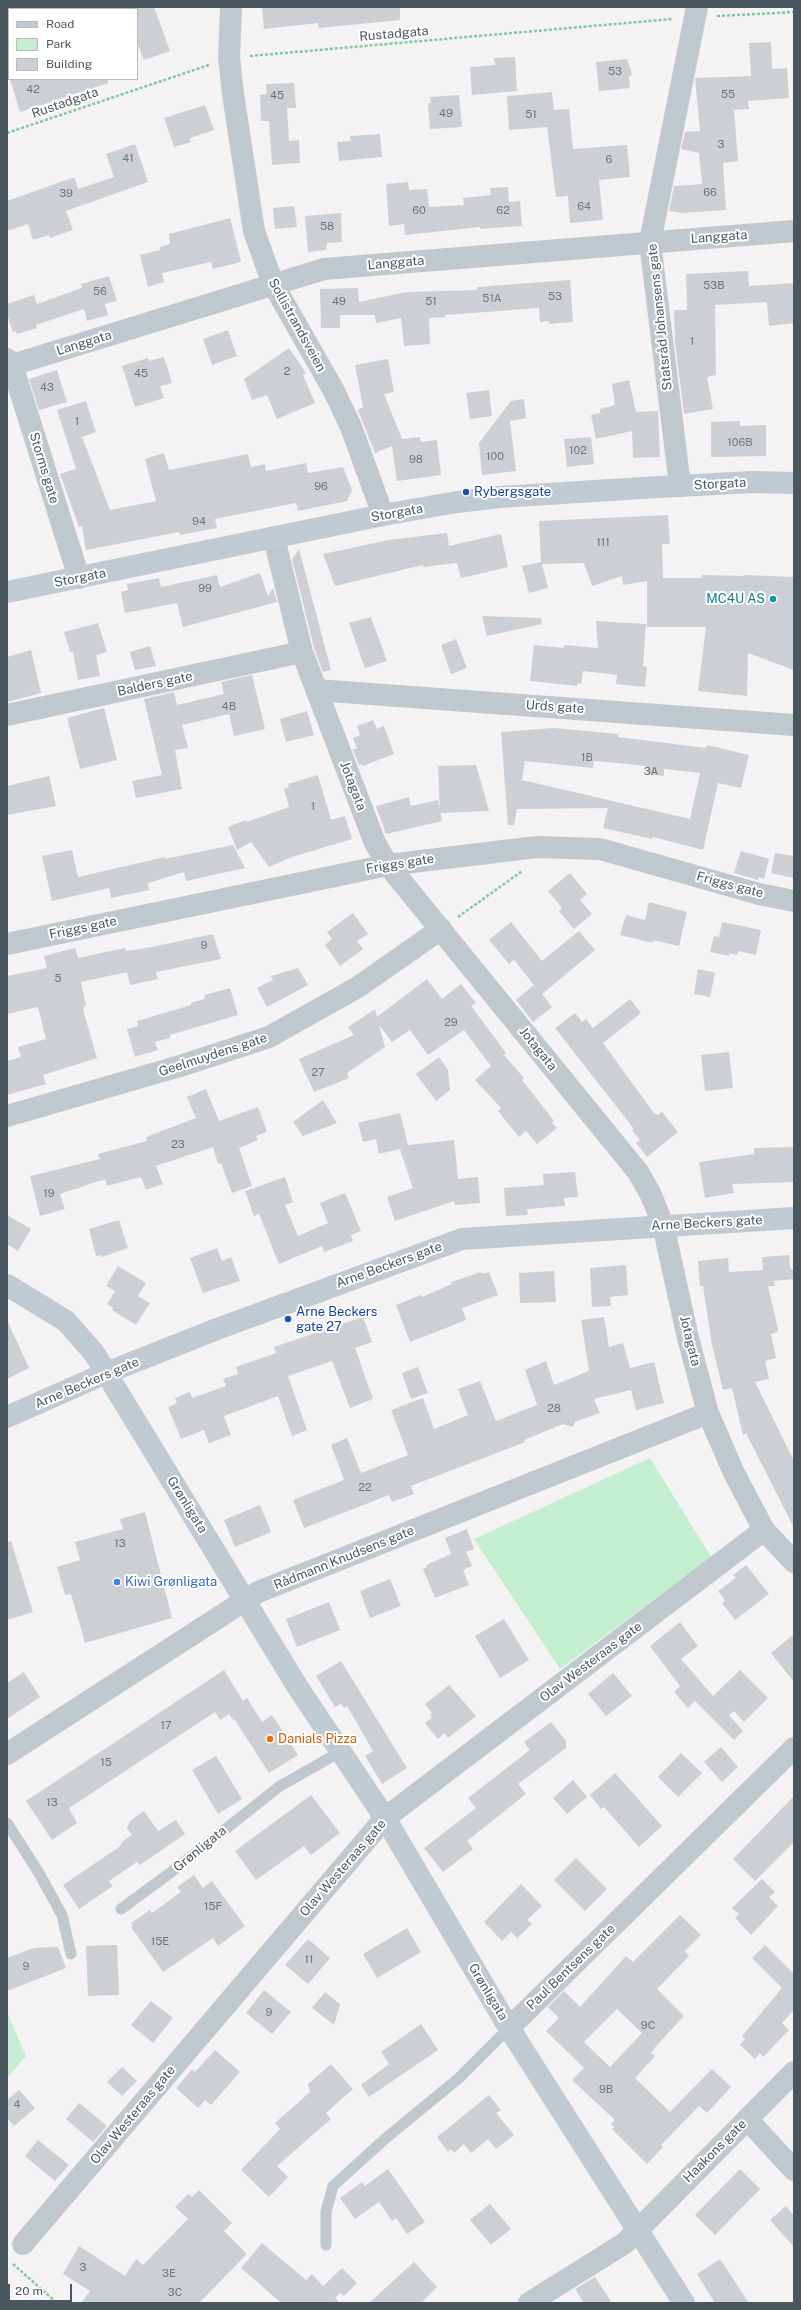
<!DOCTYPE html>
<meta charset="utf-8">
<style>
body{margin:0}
#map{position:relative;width:801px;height:2310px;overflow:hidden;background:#f4f2f2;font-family:"Public Sans",sans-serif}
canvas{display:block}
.frame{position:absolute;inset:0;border:8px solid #4b575f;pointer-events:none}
.legend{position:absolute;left:8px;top:8px;width:130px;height:72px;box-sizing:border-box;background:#fff;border:1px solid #b7bcbf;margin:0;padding:5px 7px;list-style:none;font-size:12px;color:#4b575f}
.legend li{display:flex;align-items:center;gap:8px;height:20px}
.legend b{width:20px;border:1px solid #b7bcbf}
.scale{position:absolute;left:8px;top:2284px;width:64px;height:18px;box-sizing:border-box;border:2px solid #4b575f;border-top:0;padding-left:5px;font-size:12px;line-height:14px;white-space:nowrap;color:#4b575f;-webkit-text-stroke:3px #fff;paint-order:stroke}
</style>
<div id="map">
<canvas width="801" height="2310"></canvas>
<div class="frame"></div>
<ul class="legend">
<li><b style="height:5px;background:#bfcad2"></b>Road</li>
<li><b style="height:11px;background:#c4eed0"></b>Park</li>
<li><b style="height:11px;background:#ccd0d4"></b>Building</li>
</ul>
<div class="scale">20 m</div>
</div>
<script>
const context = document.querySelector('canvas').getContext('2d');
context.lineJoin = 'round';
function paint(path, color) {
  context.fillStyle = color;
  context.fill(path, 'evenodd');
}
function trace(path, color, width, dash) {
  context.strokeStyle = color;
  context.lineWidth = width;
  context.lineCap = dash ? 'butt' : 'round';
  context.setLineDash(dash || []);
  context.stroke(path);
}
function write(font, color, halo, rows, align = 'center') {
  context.font = font + ' "Public Sans",sans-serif';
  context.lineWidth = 4;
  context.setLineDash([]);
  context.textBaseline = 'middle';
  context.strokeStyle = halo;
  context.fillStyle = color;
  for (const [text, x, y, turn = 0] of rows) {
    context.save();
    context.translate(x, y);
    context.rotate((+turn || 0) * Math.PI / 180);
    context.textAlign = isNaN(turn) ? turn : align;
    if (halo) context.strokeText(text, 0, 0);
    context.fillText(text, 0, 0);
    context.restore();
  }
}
const green = new Path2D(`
 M650,1458L711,1557L560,1669L474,1539Z
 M7,2012L26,2056L7,2078Z`);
const building = new Path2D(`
 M137,7H154L170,51L144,60L137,42Z
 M262,7H400V20L319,28L318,23L264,29Z
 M771,42L772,69L787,68L789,98L748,101L749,109L734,110L738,161L723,163L726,210L681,213L669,211L674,186L702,184L699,153L681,149L685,132L700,131L695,78L751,76L749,43Z
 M515,57L517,91L472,95L470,67L495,65L494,58Z
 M627,59L632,75L629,76L630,88L599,91L596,62Z
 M10,79H108V83L20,112Z
 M294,83L296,108H287L289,141L299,140L300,163L272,165L269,121H261L260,95L267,94L266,84Z
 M552,92L554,110L569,109L573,149L627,145L630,177L599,180L603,220L570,223L568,196L556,197L547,127L509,130L507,96Z
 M459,95L462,127L430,129L428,103H431L430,97Z
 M205,105L214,130L190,138L191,142L174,147L164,118Z
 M380,134L382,157L339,161L337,142L351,141L350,136Z
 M135,144L148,182L66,211L73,230L50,238L49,235L33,240L28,224L7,231V201L72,178H75L78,189L114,177L106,154Z
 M408,182L409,190L427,189L429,207L464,205L463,198L491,195L490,188L508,187L509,202L520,201L522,226L480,229V227L405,235L404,224L389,226L386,184Z
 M294,206L297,227L275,229L273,208Z
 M341,213L342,242L327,243L326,250L308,252L305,216Z
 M230,218L241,262L213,269L211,262L162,273L164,282L148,287L140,255L160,250V247L170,244L169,234Z
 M748,271L749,286L794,283V323L769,326L767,302L715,305L716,375L707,377L713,409L684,414L675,343L674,310H687L686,274Z
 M109,276L117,301L105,304L108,315L87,321L84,309L36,325L37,328L17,334L16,331L13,332L7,314V304L34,295L37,304L82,288L81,284Z
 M570,280L573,322L549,324V321L540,322L539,308L445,315L446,317L429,318L430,344L404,346L401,318L376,323L375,315H340V328H321L320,289L358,288L359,302L407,292L477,290V287Z
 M228,330L237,356L212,365L203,339Z
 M289,348L306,373L303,375L315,403L277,419L267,395L252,400L244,379Z
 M164,357L172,383L160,386L164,398L135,407L122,366L148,358L149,361Z
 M388,359L394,392L384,394L402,439L420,437L421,442L437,440L441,475L397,481L392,446L375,453L358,410L363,407L355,365Z
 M57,370L67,402L39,410L29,379Z
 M629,380L636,412L658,411L660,457L633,458L632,431L596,439L591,415L600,413V409L615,405L612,384Z
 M489,390L492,416L470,419L466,393Z
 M524,399L526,418L510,421L516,471L482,475L479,443L511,401Z
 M86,401L96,432L82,437L110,510L156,501L145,459L164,453L169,470L248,454L251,467L265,464L266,471L306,463L308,473L343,467L352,490L347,501L298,511L296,503L215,519L217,528L180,535L179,532L86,550L82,526L79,527L60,474L76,469L57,410Z
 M740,421V426L766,425V456L711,457V422Z
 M591,437L594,464L567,467L564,439Z
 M668,515L670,544H662L663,578H702V575L744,576V575L794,577V670L748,653L747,696L698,691L706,627H647V581L623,585L622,576L592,586L584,563L542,564L548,588L529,593L522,566L541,562L539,521Z
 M447,533L449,546L501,534L508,567L461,578L457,563L423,567V565L335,586L323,554L389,540Z
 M299,549L331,670L323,672L314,648L292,559Z
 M260,573L268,596L273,588L277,602L183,627L177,603L125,613L121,592L128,590L127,584L159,578L161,587L217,575L220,587Z
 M482,616L541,618L542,624L487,636Z
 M371,617L387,661L365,668L349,623Z
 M596,621L646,624L643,666L647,667L645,687L616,684L617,675L583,671L581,684L577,683V686L530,681L534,645L564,648V645L598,648Z
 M98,623L107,652L96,655L100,676L78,680L73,652H70L64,632Z
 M456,639L467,668L451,674L441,645Z
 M150,646L156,666L135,670L130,652Z
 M31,650L41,693L7,702V657Z
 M252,675L265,729L234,736L229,714L182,725L188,748L175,750L182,789L136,798L132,781L162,775L144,699L174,692L177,705L224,694L221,682Z
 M104,708L117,760L80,769L67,718Z
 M307,711L314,735L286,742L280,719Z
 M373,720L377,729L384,726L394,754L363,766L362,764L359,765L353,750L357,748L353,738L360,735L357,726Z
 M554,728L618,734V737L706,748L707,745L749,755L741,788L718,783L703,850L653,837L652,839L603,828L608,808L517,809L514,825H508L501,732ZM525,761L593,768L594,761L638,765L648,767L647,774L664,776V769L700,773L690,819L522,780Z
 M476,765L489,811L440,813L438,766Z
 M318,775L331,820L345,816L352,839L292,857L269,867L251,842L237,850L228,827L246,820L247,822L289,807L284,789L289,787L288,784Z
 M49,776L56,806L7,815V786Z
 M409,797L411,806L438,800L442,821L386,834L376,806Z
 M233,845L245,868L186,881L184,872L148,883L149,890L111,898L109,888L52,901L42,856L72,850L78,877L165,857V859Z
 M741,851L769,859L764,879L759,877L758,880L734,873Z
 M775,853L794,856V878L771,873Z
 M570,873L587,894L580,900L592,914L574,929L559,911L562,908L548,891Z
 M649,902L687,912L679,946L653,940V943L620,935L626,915L645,920Z
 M353,913L368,934L357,941L363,949L340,966L325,945L332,939L327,932Z
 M511,922L542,961L579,931L595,950L542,994L552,1007L533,1022L516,1000L534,985L514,960L509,964L489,940Z
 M722,922L761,930L756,955L738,951L737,955L729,953V956L710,952L714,936L719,937Z
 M213,934L221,959L156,972L158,979L130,985L127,972L81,982L86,1005L84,1006L83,1010L97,1058L43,1075L46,1084L7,1095V1061L21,1057L18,1047L46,1039L38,1007L7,1014V976L47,968L44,956L75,948L78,958L125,948L126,951L152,947Z
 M298,968L308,985L267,1007L257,988L273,980L271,976Z
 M698,969L715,973L710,997L694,994Z
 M427,979L442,999L461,984L476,1003L471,1006L506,1053L504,1055L524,1078L522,1080L554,1121L552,1123L557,1128L537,1144L526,1131L519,1137L498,1111L501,1108L475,1080L491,1066L464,1030L428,1055L410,1030L392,1042L379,1025L385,1047L347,1073L349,1078L314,1092L299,1059L354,1035L348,1027L375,1009L377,1017Z
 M230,988L238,1015L170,1035V1038L155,1042L158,1050L135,1057L127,1029L138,1026L137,1021L191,1005V1003L205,999L204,995Z
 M630,999L641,1013L603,1043L654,1113L657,1115L662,1112L678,1132L647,1157L636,1143L640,1140L632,1130L634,1129L555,1028L575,1013L582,1022L586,1019L593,1028Z
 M729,1052L733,1088L705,1091L701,1055Z
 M439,1057L448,1070L450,1090L436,1101L416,1074Z
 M206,1089L219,1121L258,1107L267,1132L256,1136L258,1140L239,1148L252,1186L232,1193L221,1163L218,1164L213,1147L156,1166L163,1184L146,1190L141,1177L107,1186L105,1179L60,1194L65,1209L40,1216L30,1176L100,1159L98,1154L147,1141L146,1137L196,1118L187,1097Z
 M323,1100L337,1123L303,1136L293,1122Z
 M400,1113L408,1145L454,1140L458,1179L478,1177L480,1203L455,1205L454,1201L395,1221L387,1197L413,1188L400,1149L379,1154L376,1139L363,1142L358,1123Z
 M794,1147V1182L732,1184L734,1193L705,1198L699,1162L754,1154V1148Z
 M575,1172L578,1197L564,1198L565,1206L527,1209L528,1215L506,1216L504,1188L544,1185L543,1174Z
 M285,1177L293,1202L285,1205L298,1236L328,1223L320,1203L345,1193L361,1231L351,1235L353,1241L324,1252L322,1246L279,1264L259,1214L254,1216L245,1191Z
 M7,1215L31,1229L18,1251L7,1244Z
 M119,1220L128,1248L102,1257L101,1255L96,1256L89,1229Z
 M217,1248L222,1261L231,1257L240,1281L203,1293L190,1258Z
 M789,1255L790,1268L794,1271V1279L774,1281L775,1286H768L778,1329L777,1332L771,1334L776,1358L765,1361L769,1379L755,1382L794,1461V1528L746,1433L743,1435L732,1388L723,1390L712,1345L703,1286H700L698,1261L728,1258L729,1272L763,1270L762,1257Z
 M626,1265L628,1295L610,1297L611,1306L592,1307L590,1268Z
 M118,1266L146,1283L138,1296L150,1303L136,1325L112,1310L113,1308L107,1304L115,1291L106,1286Z
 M554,1271L556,1302L520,1303L519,1273Z
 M481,1272L482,1274L489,1272L498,1295L462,1308L466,1320L410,1342L396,1305L421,1295L422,1297L452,1284L451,1282Z
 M363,1317L372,1342L355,1348L373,1399L350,1408L332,1361L288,1376L307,1430L292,1436L278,1396L224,1416L231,1435L209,1443L204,1430L181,1439L168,1407L177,1403L175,1398L190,1392L192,1398L226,1386L223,1379L238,1374L236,1367L276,1353L274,1347Z
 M604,1317L609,1347L623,1343L630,1368L654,1362L664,1403L636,1410L631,1390L594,1399L600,1413L575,1422L573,1427L563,1424L524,1440L525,1442L411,1486L414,1494L392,1502L389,1495L304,1528L293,1500L344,1480L331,1445L347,1438L361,1473L408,1455L391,1410L423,1398L434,1429L468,1415L458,1389L480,1381L496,1421L537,1405L525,1370L546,1361L554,1385L589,1371L581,1320Z
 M7,1320L29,1368L7,1379Z
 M418,1367L428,1393L411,1399L402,1373Z
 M260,1505L271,1532L235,1547L224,1520Z
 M145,1512L172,1618L85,1643L71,1594L65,1595L57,1567L80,1560L75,1542L123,1529L120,1519Z
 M467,1529L474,1549L466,1552L472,1566L463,1570L469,1585L435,1598L423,1569L427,1567L426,1565L451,1554L445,1538Z
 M11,1541L33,1612L7,1620V1542Z
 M746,1565L769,1594L735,1620L722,1603L725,1600L718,1591L736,1578L733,1575Z
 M390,1579L401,1606L370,1618L360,1591Z
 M329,1602L340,1630L297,1647L286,1619Z
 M504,1619L529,1660L500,1678L475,1636Z
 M680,1622L698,1646L681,1659L713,1696L740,1670L768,1698L744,1722L734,1711L729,1715L743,1731L734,1740L695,1701L688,1708L674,1692L680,1686L650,1646Z
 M794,1634V1682L771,1653Z
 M341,1661L407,1768L382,1784L365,1756L373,1751L347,1706L344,1708L341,1704L335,1707L316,1676Z
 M224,1670L243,1701L247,1698L262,1722L272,1715L298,1755L269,1773L235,1720L234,1721L229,1714L220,1720L215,1712L69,1808L77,1823L52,1840L26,1801Z
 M24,1672L40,1697L7,1719V1683Z
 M613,1673L632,1696L606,1716L588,1694Z
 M449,1685L476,1716L448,1738L444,1733L438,1739L425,1723L432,1717L430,1715L432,1713L425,1704Z
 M551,1722L566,1741V1748L518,1784L526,1794L467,1841L473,1849L443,1872L424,1848L476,1808L468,1798L530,1750L524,1742Z
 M721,1747L738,1767L722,1782L704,1762Z
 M681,1753L702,1773L678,1797L658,1777Z
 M216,1756L242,1799L218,1814L192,1770Z
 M615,1773L662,1826L639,1847L604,1807L601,1809L590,1795Z
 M573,1780L587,1797L567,1814L553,1798Z
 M311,1795L340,1833L311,1855L304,1846L256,1880L235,1851Z
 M794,1796V1842L755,1881L733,1859Z
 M144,1811L158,1831L176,1820L185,1834L140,1865L137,1862L109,1881L113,1886L79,1909L63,1885L119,1847L123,1841L132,1835L127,1828L130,1821Z
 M576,1858L607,1889L585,1911L554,1880Z
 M194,1875L203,1888L212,1881L245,1926L218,1946L213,1938L163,1972L131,1927L133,1926L131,1923L150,1910L152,1913L181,1892L177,1887Z
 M762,1879L775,1892L769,1897L778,1906L751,1935L735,1918L739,1914L732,1908Z
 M521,1884L542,1906L527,1920L532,1924L517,1938L511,1932L502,1941L484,1922Z
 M680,1915L701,1935L685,1951L689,1956L657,1989L684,2016L657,2045L651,2053L655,2056L635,2078L670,2112L712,2069L731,2087L707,2113L699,2106L661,2145L663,2147L647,2164L612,2129L614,2127L611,2124L615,2120L572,2080L584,2068L546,2031L559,2018L548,2007L564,1991L580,2007L626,1956L633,1962ZM617,2009L642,2033L610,2067L584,2042Z
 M407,1928L421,1952L377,1978L363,1954Z
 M308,1939L330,1958L308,1984L285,1965Z
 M117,1945L119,1995L88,1996L86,1946Z
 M765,1945L794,1974V2010L782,2023L789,2030L763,2057L760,2053L755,2059L740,2045L745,2039L742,2036L782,1988L752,1958Z
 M58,1947L66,1968L7,1991V1958L34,1948Z
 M264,1990L291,2012L272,2034L246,2013Z
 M325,1992L340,2004L334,2025L312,2008Z
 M151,2001L173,2018L153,2043L131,2025Z
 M421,2024L438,2050L369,2097L361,2085L389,2064L381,2052Z
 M215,2050L240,2072L211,2105L205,2100L198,2108L176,2088L192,2069L195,2072Z
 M331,2064L353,2089L326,2113L331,2119L277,2166L288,2177L269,2197L241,2170L280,2129L275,2123L310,2092L308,2084Z
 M122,2067L137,2081L122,2096L107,2082Z
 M19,2090L35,2108L14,2126L7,2118V2100Z
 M489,2095L501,2110L496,2113L514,2135L496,2149L488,2139L471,2153L464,2144L454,2153L451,2149L448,2152L437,2137Z
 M79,2103L107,2126L93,2142L66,2119Z
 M38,2140L69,2165L55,2181L25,2156Z
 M388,2169L425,2222L407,2234L396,2218L392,2221L379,2202L355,2219L340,2198L362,2182L365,2186Z
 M740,2169L760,2189L715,2235L695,2215Z
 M199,2190L232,2223L224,2231L247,2254L199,2303H81L90,2291L63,2274L79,2246L125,2276L136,2259L143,2265L188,2219L175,2207L188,2194L192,2197Z
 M490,2204L511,2229L491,2245L470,2220Z
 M786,2206L794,2216V2247L770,2220Z
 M262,2243L306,2280L312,2274L323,2286L342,2268L357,2283L344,2296L340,2293L335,2298L340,2303H281L241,2268Z
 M720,2259L749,2303H715L697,2274Z
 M414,2262L437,2287L421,2303H369Z
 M595,2277L612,2303H584L575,2289Z`);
const path = new Path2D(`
 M717,16L794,12
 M250,56L672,19
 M7,133L209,65
 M458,917L522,871
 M13,2264L57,2303`);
const service = new Path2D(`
 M7,1823L39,1873L62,1915L71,1954
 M121,1909L170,1873L280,1786L340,1752
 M326,2245V2212L333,2186L386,2138L459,2078L509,2028`);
const minor = new Path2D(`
 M231,7L229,58L233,94L254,231L273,284L334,391L351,427L383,515
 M7,359L12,365L79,578
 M12,365L324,269L794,231
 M680,486L650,242L697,7
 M274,538L302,652L375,843L388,865L638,1172L651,1195L663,1225L688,1338L708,1413L734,1473L764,1530L794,1562
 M316,690L794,725
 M7,715L302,652
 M7,944L388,865L537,847L600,849L759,894L794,901
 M7,1116L180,1066L269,1037L358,987L441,929
 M7,1754L258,1592L708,1413
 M509,2028L794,1748
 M747,2119L794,2170
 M23,2244L385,1818L764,1530
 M529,2303L625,2243L794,2072`);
const secondary = new Path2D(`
 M7,592L383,515L457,502L500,497L642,488L752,482L794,483
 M7,1285L66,1321L94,1353L297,1686L385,1818L509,2028L684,2303
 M7,1417L106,1373L217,1329L462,1239L794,1218`);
const markers = [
 [466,492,4,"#1a4fb4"],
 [773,599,4,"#0f9aa8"],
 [288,1319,4,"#1a4fb4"],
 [117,1582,4,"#3f7fe0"],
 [270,1739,4,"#e8710a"]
];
const numberNames = [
 ["53",615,72],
 ["42",33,90],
 ["55",728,95],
 ["45",277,96],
 ["49",446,114],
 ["51",531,115],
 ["3",721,145],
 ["41",128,159],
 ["6",609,160],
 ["66",710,193],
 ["39",66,194],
 ["64",584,207],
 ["60",419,211],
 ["62",503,211],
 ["58",327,227],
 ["53B",714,286],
 ["56",100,292],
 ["53",555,297],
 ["51A",492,299],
 ["49",339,302],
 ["51",431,302],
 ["1",692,342],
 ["2",287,372],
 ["45",141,374],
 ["43",47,388],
 ["1",77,422],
 ["106B",740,443],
 ["102",578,451],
 ["100",495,457],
 ["98",416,460],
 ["96",321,487],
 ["94",199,522],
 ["111",603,543],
 ["99",205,589],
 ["4B",229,707],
 ["1B",587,758],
 ["3A",651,772],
 ["1",313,807],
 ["9",204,946],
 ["5",58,979],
 ["29",451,1023],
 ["27",318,1073],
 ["23",178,1145],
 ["19",49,1194],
 ["28",554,1409],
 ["22",365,1488],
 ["13",120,1544],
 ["17",166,1726],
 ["15",106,1763],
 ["13",52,1803],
 ["15F",213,1907],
 ["15E",160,1942],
 ["11",309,1960],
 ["9",26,1967],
 ["9",269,2013],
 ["9C",648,2026],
 ["9B",606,2090],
 ["4",17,2105],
 ["3",83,2268],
 ["3E",169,2274],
 ["3C",175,2293]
];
const streetNames = [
 ["Rustadgata",394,34,-5],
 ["Rustadgata",65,103,-19],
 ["Langgata",719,237,-4],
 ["Langgata",396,263,-5],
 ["Statsråd Johansens gate",660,317,-96],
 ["Sollistrandsveien",297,325,61],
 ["Langgata",84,343,-17],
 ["Storms gate",44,468,73],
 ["Storgata",720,484,-3],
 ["Storgata",397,513,-10],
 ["Storgata",80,578,-11],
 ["Balders gate",155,684,-12],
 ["Urds gate",555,707,4],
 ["Jotagata",353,786,69],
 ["Friggs gate",400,864,-9],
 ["Friggs gate",730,885,15],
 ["Friggs gate",83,928,-12],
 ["Jotagata",538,1049,51],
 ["Geelmuydens gate",213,1055,-18],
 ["Arne Beckers gate",707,1223,-3],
 ["Arne Beckers gate",389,1265,-20],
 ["Jotagata",690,1341,76],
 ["Arne Beckers gate",87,1383,-23],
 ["Grønligata",187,1505,58],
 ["Rådmann Knudsens gate",344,1558,-22],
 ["Olav Westeraas gate",591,1662,-37],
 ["Grønligata",200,1849,-39],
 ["Olav Westeraas gate",343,1868,-49],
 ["Paul Bentsens gate",571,1967,-44],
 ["Grønligata",488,1992,59],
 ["Olav Westeraas gate",133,2115,-50],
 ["Haakons gate",715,2151,-45]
];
const transitNames = [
 ["Rybergsgate",474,492],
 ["Arne Beckers",296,1312],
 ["gate 27",296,1327]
];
const cultureNames = [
 ["MC4U AS",765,599]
];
const shopNames = [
 ["Kiwi Grønligata",125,1582]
];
const foodNames = [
 ["Danials Pizza",278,1739]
];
paint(green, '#c4eed0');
paint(building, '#ccd0d4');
trace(path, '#7eca9c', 2.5, [3, 2]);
trace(service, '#bfc8cd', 11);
trace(minor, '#bfc8cd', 22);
trace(secondary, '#bfcad2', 22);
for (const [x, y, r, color] of markers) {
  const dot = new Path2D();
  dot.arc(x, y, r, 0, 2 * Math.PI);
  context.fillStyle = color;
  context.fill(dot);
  trace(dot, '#fff', 1.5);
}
write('11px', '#6b757c', null, numberNames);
write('13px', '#4b575f', '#fff', streetNames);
write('13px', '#164399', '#fff', transitNames, 'left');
write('13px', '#0d838f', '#fff', cultureNames, 'right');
write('13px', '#366cbe', '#fff', shopNames, 'left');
write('13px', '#c56008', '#fff', foodNames, 'left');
</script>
